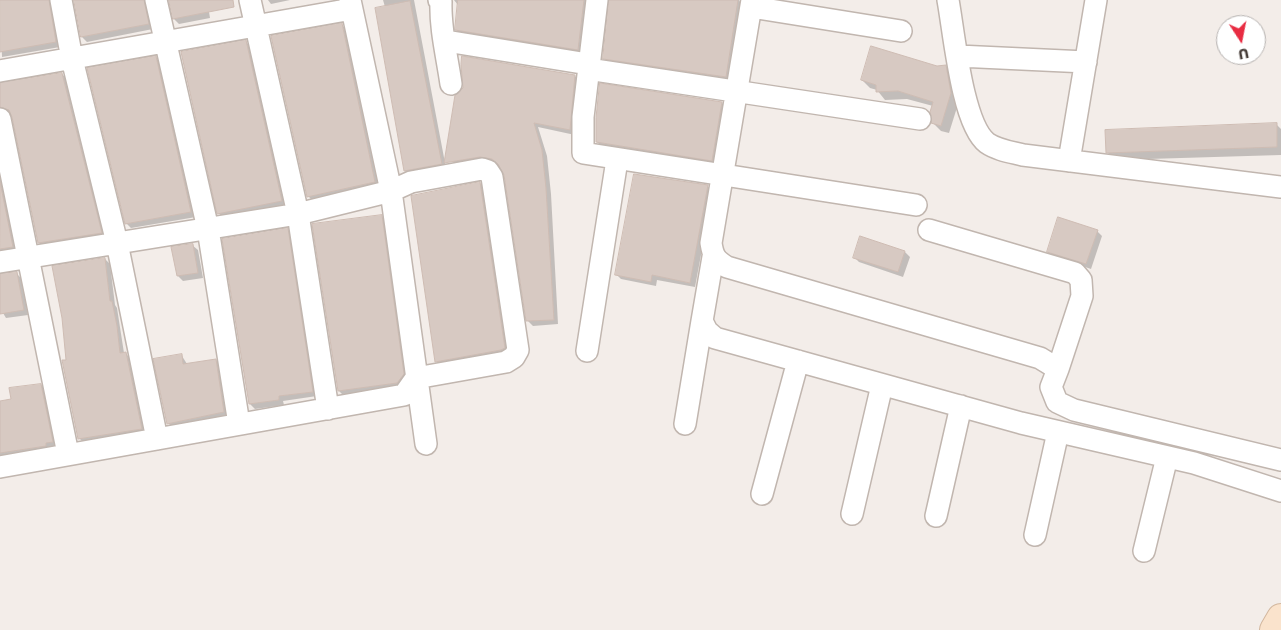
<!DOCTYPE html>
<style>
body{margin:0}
#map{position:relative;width:1281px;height:630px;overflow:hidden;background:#f3ede9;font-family:"Golos Text",sans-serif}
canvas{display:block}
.north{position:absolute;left:1216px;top:15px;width:50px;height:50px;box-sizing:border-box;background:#fff;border:1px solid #b5b1af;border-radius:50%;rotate:169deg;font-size:14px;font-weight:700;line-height:20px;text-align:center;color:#463d38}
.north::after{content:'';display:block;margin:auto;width:18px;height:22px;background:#e82c42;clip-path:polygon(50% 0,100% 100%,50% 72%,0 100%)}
</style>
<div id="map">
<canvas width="1281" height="630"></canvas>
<div class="north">U</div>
</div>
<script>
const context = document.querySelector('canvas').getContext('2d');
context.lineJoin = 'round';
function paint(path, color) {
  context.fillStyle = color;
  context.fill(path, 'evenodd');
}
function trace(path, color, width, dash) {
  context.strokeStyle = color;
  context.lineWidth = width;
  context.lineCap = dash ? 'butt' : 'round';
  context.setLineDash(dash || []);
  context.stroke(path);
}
const shadow = new Path2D(`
 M0,0H55L60,47L2,57Z
 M75,0H150L153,29L87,42L82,37Z
 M169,0H207L210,18L179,24L174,19Z
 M268,0H290L271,4Z
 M383,0H414L446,168L410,175L405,171L376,9L385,7Z
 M454,0H591L583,54L461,34L456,29L458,5Z
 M610,0H739L742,6L731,81L608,63L604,58Z
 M342,25L347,30L379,187L313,201L308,196Z
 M246,42L251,47L287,206L224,218L218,213Z
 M156,58L161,63L196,217L131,228L126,223Z
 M937,67H945L953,75L959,101L949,133L941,131L933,123V106L907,99L885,100L877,90L870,88L862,80Z
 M62,74L67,79L106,238L44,248L39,243L13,116L10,112L0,114V85Z
 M575,76L580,81L575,135L538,127L547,156L551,194L558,324L533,326L527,320L504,170L492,162L458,166L453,161Z
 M722,103L727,108L717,165L602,147L597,142Z
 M1276,124L1281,129V155L1115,160L1107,152Z
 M0,165L18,252L0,256Z
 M480,183L485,189L509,353L442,366L437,361Z
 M707,186L713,191L695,287L657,280L656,286L621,279L616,274Z
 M381,216L386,221L408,379L402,388L344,396L339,391Z
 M287,230L292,235L317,396L283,401L284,405L255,409L250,404Z
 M1097,231L1102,236L1091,269L1053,256L1048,251Z
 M861,237L905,252L910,257L903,277L859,262L854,257Z
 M192,245L198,250L203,278L183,281L178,276L173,248Z
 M105,259L110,264L115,305L117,308L124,353L131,358L147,434L84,443L79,438L68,361Z
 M16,273L21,278L28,315L6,318L0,308V275Z
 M182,356L187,364L216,360L221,366L229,417L173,428L168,423Z
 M41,385L46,390L57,447L0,458V402L13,400Z`);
const building = new Path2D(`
 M0,0H49L56,42L0,52Z
 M74,0H144L149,24L81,37Z
 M169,0H233L234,7L173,19Z
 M458,0H584L578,50L455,30Z
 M609,0H738L726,77L603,59Z
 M410,1L442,164L404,171L375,8Z
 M342,23L375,182L307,197L271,36Z
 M246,40L282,201L217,214L181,52Z
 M871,46L937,66L946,65L951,93L941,126L931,123L930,112L933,102L898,91L876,92V85L861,80Z
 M156,56L191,212L125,224L87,68Z
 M462,56L575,75L570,130L534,123L542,150L546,188L554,320L526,321L504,175L498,164L492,159L480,157L444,163L455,95L463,88L461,65Z
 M62,73L102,233L38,243L12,117L9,110L0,107V83Z
 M600,83L722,102L712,161L596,142V118Z
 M1277,123V147L1106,153L1105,130Z
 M634,174L708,185L690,283L652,275L651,282L615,275Z
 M0,182L13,247L0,249Z
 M480,182L505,348L501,350L435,362L411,196Z
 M382,215L404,374L397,383L338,391L312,224Z
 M1058,217L1098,230L1086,264L1047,252Z
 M288,228L313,392L279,396V400L249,404L222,239Z
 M860,236L905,251L898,272L853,258Z
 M193,244L198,273L177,276L171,247Z
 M105,258L110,301H112L117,326L120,353L126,352L142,429L78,439L62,360H66L62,318L52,266Z
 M17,272L24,310L0,314V274Z
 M182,354L183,364L216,359L224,412L167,424L153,359Z
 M41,384L53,442L46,443V446L0,453V401L11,399L9,388Z`);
const street = new Path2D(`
 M61,0L72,59L117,243L157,439
 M156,0L208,229L239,424
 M250,0L298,214L328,409
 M350,0L391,191L426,444
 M439,0L441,2C440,29 447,56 451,84
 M597,0L583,117V153L916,205
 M752,0L711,243C713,256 715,260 727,267L1040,358L1058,369L1051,387L1057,402L1074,410L1281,460
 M948,0C954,32 962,124 987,143C997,150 1011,152 1023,155L1281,187
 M751,7L901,31
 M446,41L588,64
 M958,56L1086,62
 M588,69L920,119
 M0,71L352,9
 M0,119L68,454
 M1069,161L1096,0
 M929,230L1075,273L1081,280L1082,296L1058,369
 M713,257L702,321L707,331L715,338L1021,423L1194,463L1281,491
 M0,262L298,214L391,191L411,182L482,169L488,171L492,177L518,350L514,357L506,362L416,378L404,395L0,467
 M587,351L617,160
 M685,424L702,321
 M762,494L798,361
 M852,514L882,385
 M936,516L961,406
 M1035,535L1058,432
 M1144,551L1167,457`);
const secondary = new Path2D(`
 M1274,630L1281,618`);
paint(shadow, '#0003');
paint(building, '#d7c9c2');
trace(building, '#cebcb3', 1);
trace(street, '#c1b6af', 24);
trace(secondary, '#d2b79e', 30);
trace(street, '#fff', 21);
trace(secondary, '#fae3cc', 28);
</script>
